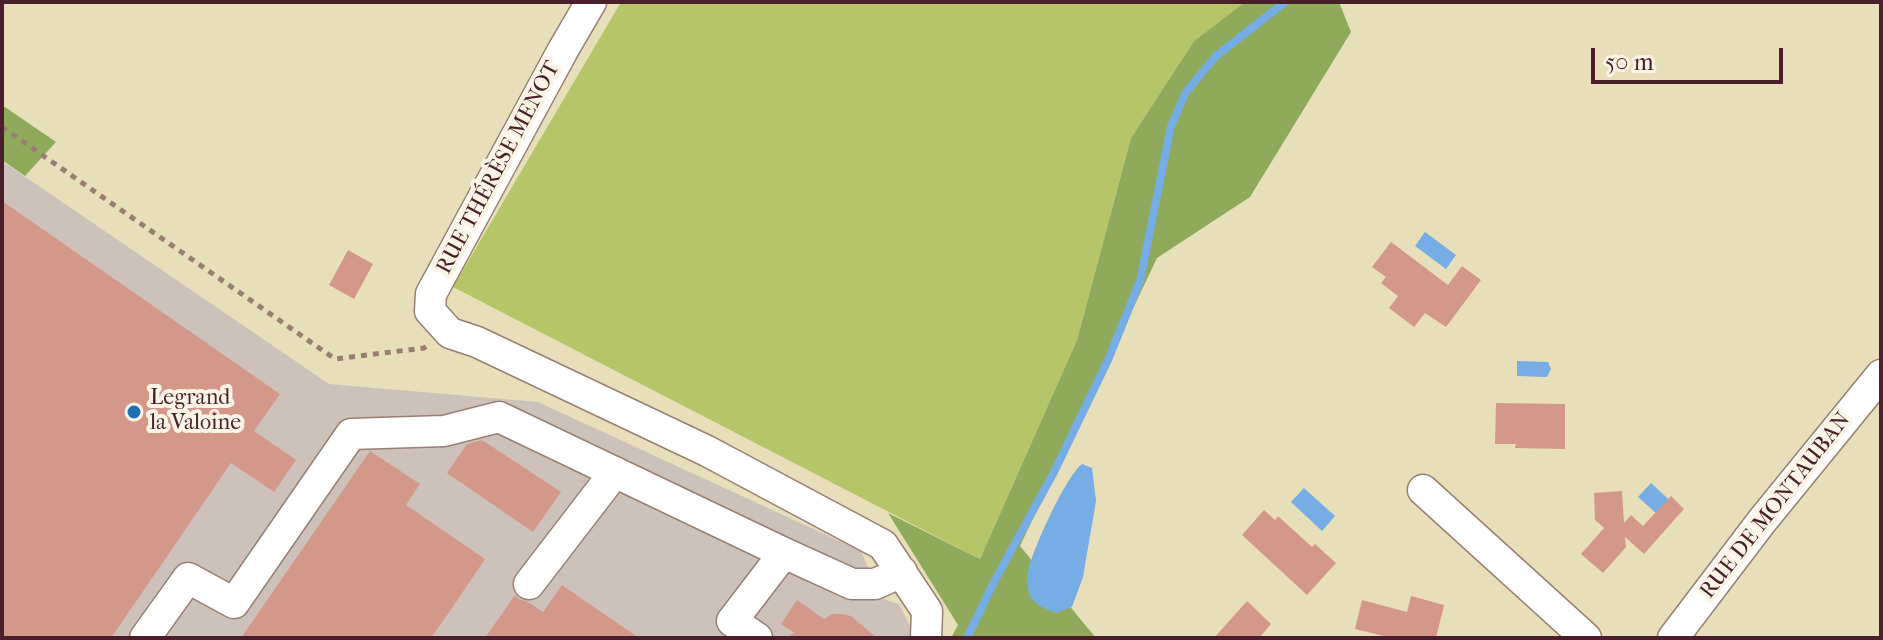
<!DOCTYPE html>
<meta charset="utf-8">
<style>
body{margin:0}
#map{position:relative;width:1883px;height:640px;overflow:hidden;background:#e7dfb9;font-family:"IM FELL French Canon",serif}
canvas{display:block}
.frame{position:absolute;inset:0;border:4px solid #4a1f2b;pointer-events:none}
.scale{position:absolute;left:1591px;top:48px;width:192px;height:36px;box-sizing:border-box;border:4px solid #4a1f2b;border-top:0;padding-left:10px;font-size:24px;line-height:28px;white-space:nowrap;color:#4a1f2b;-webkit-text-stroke:6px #fcf5e5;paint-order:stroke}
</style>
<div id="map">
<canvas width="1883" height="640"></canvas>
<div class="frame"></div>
<div class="scale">50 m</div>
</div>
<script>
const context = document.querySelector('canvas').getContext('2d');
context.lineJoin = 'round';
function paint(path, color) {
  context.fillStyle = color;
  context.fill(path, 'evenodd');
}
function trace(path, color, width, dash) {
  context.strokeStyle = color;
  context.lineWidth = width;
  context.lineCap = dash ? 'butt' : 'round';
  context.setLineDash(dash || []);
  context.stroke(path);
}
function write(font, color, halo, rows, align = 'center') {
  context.font = font + ' "IM FELL French Canon",serif';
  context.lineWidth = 8;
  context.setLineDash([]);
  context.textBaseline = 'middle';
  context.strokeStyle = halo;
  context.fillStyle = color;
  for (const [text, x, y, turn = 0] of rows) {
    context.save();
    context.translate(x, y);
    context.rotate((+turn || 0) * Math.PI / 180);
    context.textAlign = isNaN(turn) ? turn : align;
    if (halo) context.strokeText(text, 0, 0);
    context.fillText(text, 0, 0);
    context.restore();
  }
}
const industrial = new Path2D(`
 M2,161L329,384L538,402L861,551L881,598L899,604L911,628L909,638H2Z`);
const green = new Path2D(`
 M621,2H1245L1194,41L1131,138L1077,340L980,559L453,287Z`);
const forest = new Path2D(`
 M1245,2H1339L1351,32L1250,197L1157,258L1020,546L1096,638H951L958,625L888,513L980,559L1077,340L1131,138L1194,41Z
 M2,105L56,142L25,176L2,160Z`);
const water = new Path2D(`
 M1425,232L1456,255L1446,269L1415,246Z
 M1517,361L1548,362L1551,369L1547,377L1517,376Z
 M1082,464L1092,468L1096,501L1083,577L1072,607L1056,613C1046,609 1036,606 1030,596C1028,591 1027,582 1027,577C1029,556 1066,476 1082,464Z
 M1651,483L1676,506L1667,523L1638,497Z
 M1304,488L1335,516L1322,531L1291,502Z`);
const stream = new Path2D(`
 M967,638L994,582L1054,472L1108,360L1140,281L1171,126L1186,92L1216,56L1285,2`);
const building = new Path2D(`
 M2,201L280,394L254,431L296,460L274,492L231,463L111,638H2Z
 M1391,242L1448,285L1462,266L1481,280L1446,327L1425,313L1414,327L1389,308L1398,296L1381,283L1386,277L1372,267Z
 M348,250L373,264L354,299L329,285Z
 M1496,403L1565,404V449L1515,448L1516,444H1495Z
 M482,440L561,492L533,532L447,473L467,444Z
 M370,451L420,484L406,505L485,559L450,611L431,638H241Z
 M1622,491L1624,523L1631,515L1643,526L1671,496L1684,509L1644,554L1625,537L1626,547L1603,573L1581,554L1604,528L1595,520L1594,493Z
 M1264,510L1275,520L1278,516L1312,547L1315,544L1336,563L1307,595L1242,535Z
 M562,585L639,638H485L515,595L519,599L528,602L543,612Z
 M1411,596L1444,605L1436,638H1392L1355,629L1362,600L1407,612Z
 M797,600L824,619L832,614H842L851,616L877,638H784L795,633L781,624Z
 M1247,601L1271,624L1259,638H1214Z`);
const path = new Path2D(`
 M2,127L335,359L424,348L428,345`);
const minor = new Path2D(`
 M591,2L563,50L431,294L430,311L450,333L477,342L707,451L883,545L927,611L926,638
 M1423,490L1586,638
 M529,584L615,472
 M145,638L188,578L234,603L351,434L444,431L499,417L784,553L852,584H875L902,572
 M757,638L732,621L784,553
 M1673,638L1762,521L1881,375`);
const markers = [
 [134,412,8,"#1f6fb2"]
];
const streetNames = [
 ["RUE THÉRÈSE MENOT",499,168,-62],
 ["RUE DE MONTAUBAN",1776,506,-52]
];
const poiNames = [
 ["Legrand",150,399],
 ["la Valoine",150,424]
];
paint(industrial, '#ccc2b9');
paint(green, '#b5c568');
paint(forest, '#90aa5c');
paint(water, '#76ade5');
trace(stream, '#76ade5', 8);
paint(building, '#d4988b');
trace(minor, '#987f72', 33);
trace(path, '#987f72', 5, [6, 6]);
trace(minor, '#fff', 30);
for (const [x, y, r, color] of markers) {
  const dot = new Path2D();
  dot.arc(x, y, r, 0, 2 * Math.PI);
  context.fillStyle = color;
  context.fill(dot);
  trace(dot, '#fcf5e5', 3);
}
write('22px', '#4a1f2b', '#fcf5e5', streetNames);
write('22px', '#4a1f2b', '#fcf5e5', poiNames, 'left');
</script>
